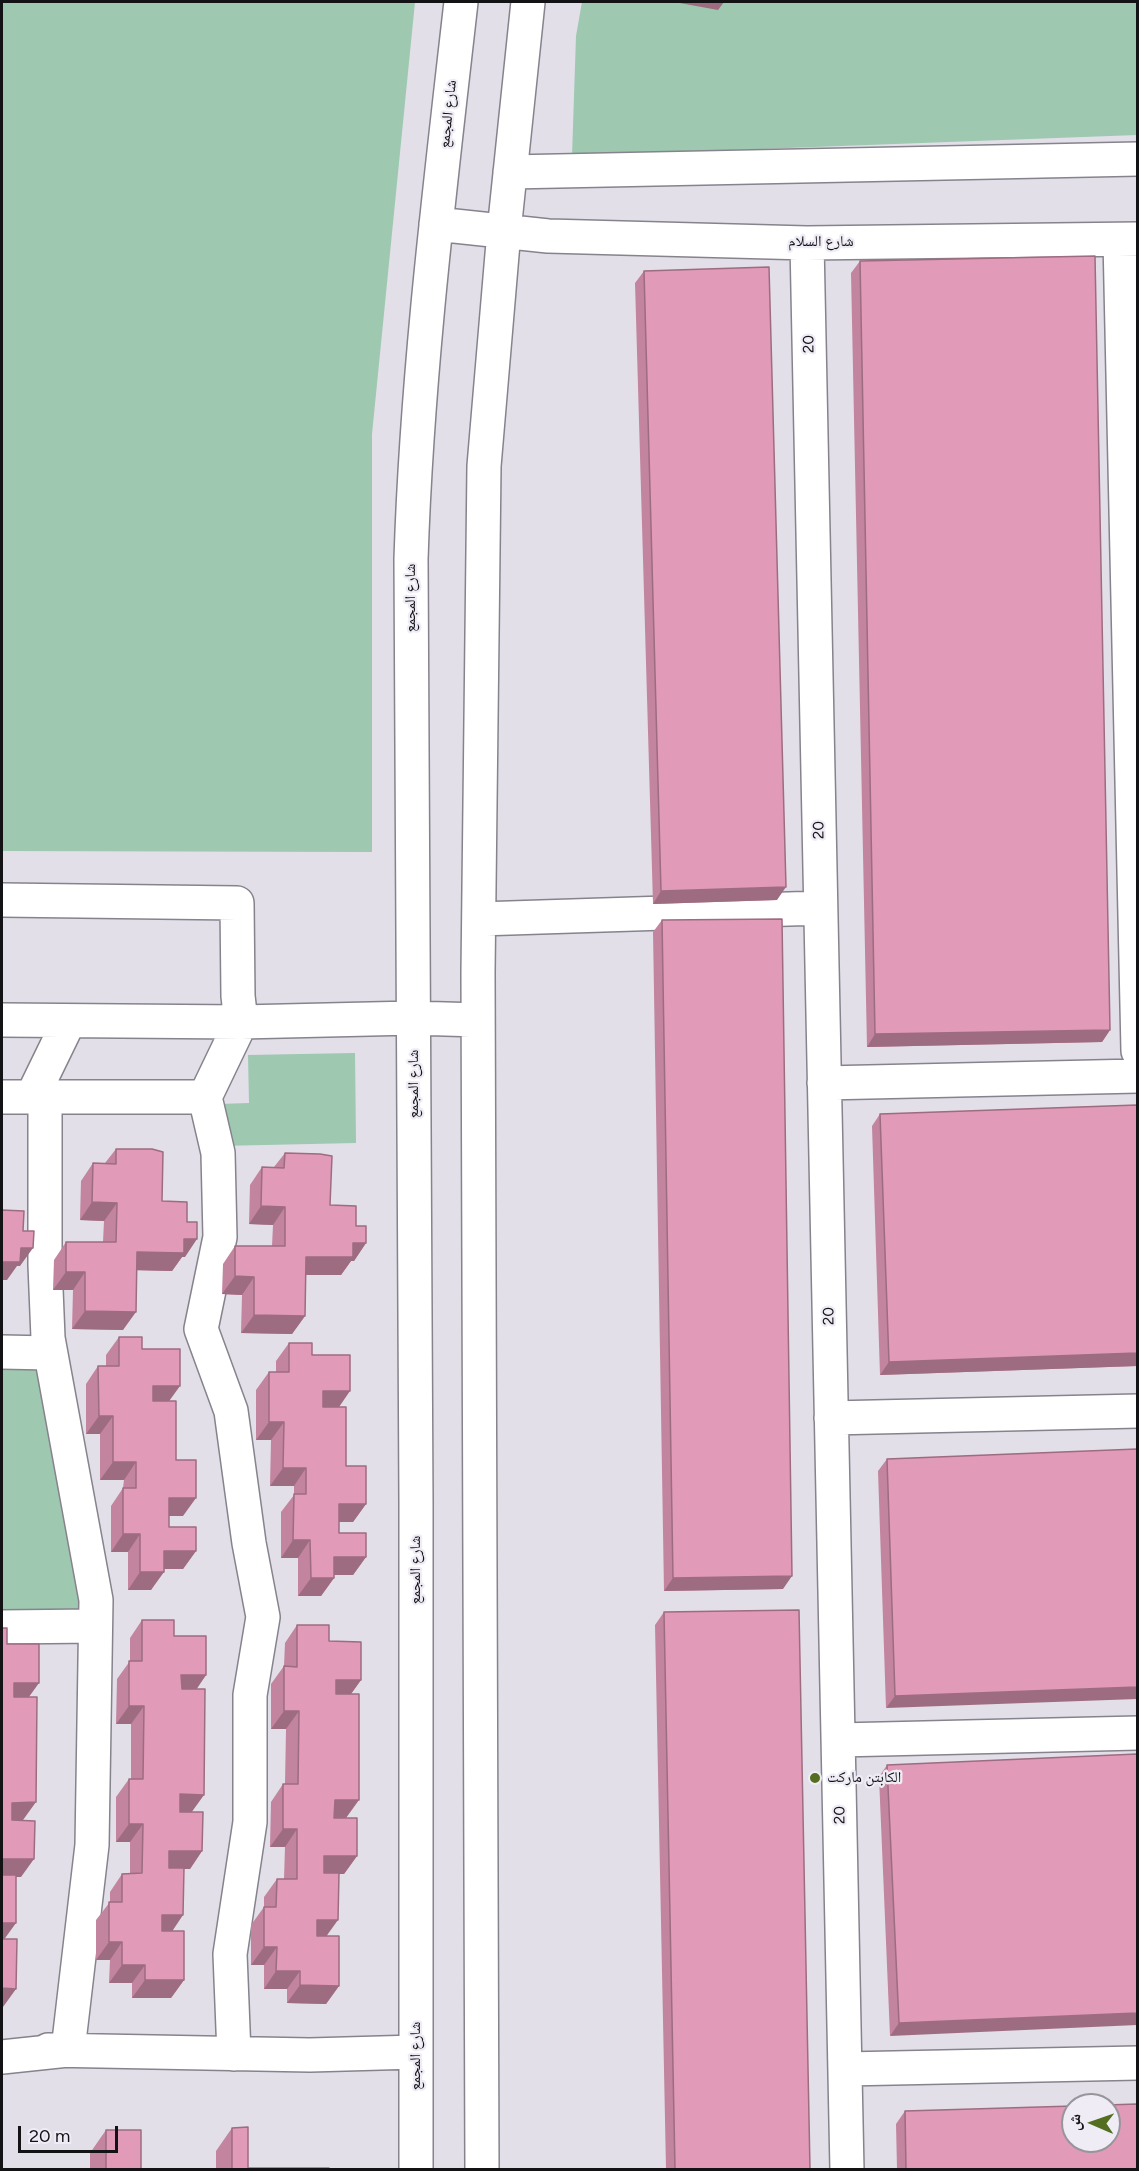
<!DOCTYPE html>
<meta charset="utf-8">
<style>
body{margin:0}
#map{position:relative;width:1139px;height:2171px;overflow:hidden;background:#e2dfe9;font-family:Figtree,"Noto Naskh Arabic",sans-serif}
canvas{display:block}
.frame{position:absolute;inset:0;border:3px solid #131215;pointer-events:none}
.north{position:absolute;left:1061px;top:2093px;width:60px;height:60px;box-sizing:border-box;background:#efecf6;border:2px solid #97959c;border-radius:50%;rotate:272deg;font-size:16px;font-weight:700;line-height:24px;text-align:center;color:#131215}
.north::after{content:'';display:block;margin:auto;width:21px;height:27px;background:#536e21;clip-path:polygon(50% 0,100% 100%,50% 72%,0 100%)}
.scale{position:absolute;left:18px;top:2126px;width:100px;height:27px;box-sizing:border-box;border:3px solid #131215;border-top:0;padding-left:8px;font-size:18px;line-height:21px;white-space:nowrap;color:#131215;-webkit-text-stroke:4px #efecf6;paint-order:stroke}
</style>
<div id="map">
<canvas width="1139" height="2171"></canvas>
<div class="frame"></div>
<div class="north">ش</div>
<div class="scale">20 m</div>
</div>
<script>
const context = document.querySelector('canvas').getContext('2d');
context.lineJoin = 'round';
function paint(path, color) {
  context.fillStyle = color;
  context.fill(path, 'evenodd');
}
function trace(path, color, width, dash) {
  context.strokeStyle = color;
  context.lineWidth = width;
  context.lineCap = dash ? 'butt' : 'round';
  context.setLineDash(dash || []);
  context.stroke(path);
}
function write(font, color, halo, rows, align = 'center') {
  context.font = font + ' Figtree,"Noto Naskh Arabic",sans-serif';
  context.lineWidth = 4.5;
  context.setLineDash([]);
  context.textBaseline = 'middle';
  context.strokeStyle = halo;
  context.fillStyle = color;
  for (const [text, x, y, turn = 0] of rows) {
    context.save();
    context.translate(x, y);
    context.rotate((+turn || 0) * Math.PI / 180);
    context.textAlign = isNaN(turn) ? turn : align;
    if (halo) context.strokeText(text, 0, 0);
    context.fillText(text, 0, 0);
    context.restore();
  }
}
const green = new Path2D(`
 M2,2H415L372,434V852L2,851Z
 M582,2H1137V135L572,156L576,36Z
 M355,1053L356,1143L219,1146V1104L249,1103L248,1055Z
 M2,1352L50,1353L95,1626L2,1627Z`);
const minor = new Path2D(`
 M510,172L1138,159
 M436,224L548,236L807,243L1138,239
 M1120,240L1138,1051
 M807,243L847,2170
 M2,900L237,903L238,996L241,1022L205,1097L218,1153L220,1237L201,1329L231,1411L249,1543L263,1617L250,1695V1822L230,1954L234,2054
 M479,919L820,908
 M2,1020L241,1022L413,1018L478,1020
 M824,1083L1138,1076
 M2,1097H205
 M32,1097L69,1021
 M2,1352L50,1353
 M831,1418L1138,1411
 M2,1627L95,1626
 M839,1740L1138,1733
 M48,2050L310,2055L416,2052
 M2,2057L68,2050L92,1845L96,1600L48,1338L45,1265V1097
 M845,2069L1138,2063
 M416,2170V1503L411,559C417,373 440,187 461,2
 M482,2170L478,972L484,466L504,231L528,2`);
const wall = new Path2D(`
 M860,261L1110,1030L1102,1042L867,1047L851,273Z
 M644,271L777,900L653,904L635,283Z
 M662,920L783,1589L664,1591L653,932Z
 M1137,1105V1366L880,1375L872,1126L880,1114Z
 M116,1149L162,1201L185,1257H182L172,1271L137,1270L123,1330L72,1329L73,1290H53L54,1260L66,1242H103L104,1221L80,1220L81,1181L93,1163H105Z
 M285,1153L330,1205L356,1226L366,1243L354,1261H351L341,1275H306L305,1316L292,1334L241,1333L242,1295L222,1294L223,1264L235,1246H272L273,1225L249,1224L250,1185L262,1167H274Z
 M119,1337L142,1349L169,1401L183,1516H169V1527L196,1551L183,1569H164L151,1590H128V1552H111V1506L123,1488L124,1480H100V1434H86V1384L98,1366H106V1355Z
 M289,1343L312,1355L339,1407L346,1466L366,1504L353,1522H339V1533L366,1557L353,1575H334V1578L321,1596H298V1558H281V1512L294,1495V1486H270L271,1440H256V1390L269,1372H276V1361Z
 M1137,1449L886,1708L878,1471L887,1459Z
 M664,1612L810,2169H666L655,1625Z
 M142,1620L174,1636L206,1675L196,1689L191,1812L202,1851L190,1869H184L172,1931L184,1980L171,1998H132V1983H109L110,1960H96V1920L110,1902V1892L122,1874L130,1873V1842H116V1797L129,1779H131V1724H116L117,1679L130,1661V1638Z
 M297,1625L329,1641L361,1680L351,1694L346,1818L357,1856L344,1874H339L327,1936L339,1986L326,2004L287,2003V1989H264V1965H251V1925L264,1907V1897L277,1879H284L285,1847H270L271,1802L283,1784H285L286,1729H271V1684L284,1666L285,1643Z
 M1137,1754L890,2036L879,1777L887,1765Z
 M905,2111L1137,2169H897L896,2124Z
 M232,2128L248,2168L329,2169H216V2151Z
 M106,2130L141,2169H90V2153Z`);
const shadedWall = new Path2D(`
 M674,2H724L718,10Z
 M786,887L777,900L653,904L661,891Z
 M1110,1030L1102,1042L867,1047L875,1034Z
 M92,1202L117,1203L104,1221L80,1220Z
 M261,1206L285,1207L273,1225L249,1224Z
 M184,1239H197L185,1257H182L172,1271L125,1270L137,1252Z
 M353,1243H366L354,1261H351L341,1275H294L306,1257Z
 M21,1248H33L20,1266H17L7,1280H2V1262Z
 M66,1272H85L73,1290H53Z
 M235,1276L254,1277L242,1295L222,1294Z
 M85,1311L136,1312L123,1330L72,1329Z
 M254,1315L305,1316L292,1334L241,1333Z
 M1137,1353V1366L880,1375L889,1362Z
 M153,1386H180L167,1404H140Z
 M323,1391H350L337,1410H310Z
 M99,1416H113L100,1434H86Z
 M269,1422H284L271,1440H256Z
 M113,1462H136L124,1480H100Z
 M283,1468H306L294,1486H270Z
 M169,1498H196L183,1516H156Z
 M339,1504H366L353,1522H326Z
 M123,1534H140L128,1552H111Z
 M293,1540H310L298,1558H281Z
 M164,1551H196L183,1569H151Z
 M334,1557H366L353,1575H321Z
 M140,1572H164L151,1590H128Z
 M792,1576L783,1589L664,1591L673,1578Z
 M311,1578H334L321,1596H298Z
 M181,1675H206L194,1693H169Z
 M336,1680H361L348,1698H324Z
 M14,1683H39L26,1701H2Z
 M1137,1687V1699L886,1708L895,1696Z
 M129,1706H144L131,1724H116Z
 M284,1711H299L286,1729H271Z
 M180,1794L204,1795L191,1813L168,1812Z
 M335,1800H359L346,1818H322Z
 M36,1802L23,1820L2,1821L12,1803Z
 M129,1824H143L130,1842H116Z
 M283,1829H297L285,1847H270Z
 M169,1851H202L190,1869H157Z
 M324,1856H357L344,1874H311Z
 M2,1859H34L21,1877H2Z
 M162,1915H183L171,1933H149Z
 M317,1920H338L325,1938H304Z
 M2,1923H16L3,1941H2Z
 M109,1942H122L110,1960H96Z
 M264,1947H277L264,1965H251Z
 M122,1965H145L132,1983H109Z
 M276,1971H300L287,1989H264Z
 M145,1980H184L171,1998H132Z
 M300,1985L339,1986L326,2004L287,2003Z
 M2,1988L16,1989L3,2007H2Z
 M1137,2013V2025L890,2036L899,2023Z`);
const building = new Path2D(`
 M1095,256L1110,1030L875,1034L860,261Z
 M769,267L786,887L661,891L644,271Z
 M782,919L792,1576L673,1578L662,920Z
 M1137,1105V1353L889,1362L880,1114Z
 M116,1149H152L163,1152L162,1201L187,1202V1222H197V1239H184V1253L137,1252L136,1312L85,1311V1272H66V1242H116L117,1203L92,1202L93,1163L116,1164Z
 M285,1153L320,1154L332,1156L330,1205L356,1206V1226H366V1243H353V1257H306L305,1316L254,1315V1277L235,1276V1246H285V1207L261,1206L262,1167L284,1168Z
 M2,1210L24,1211L23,1231H34L33,1248H21L20,1262H2Z
 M119,1337H142V1349H180V1386H153V1401H176V1460H196V1498H169V1527H196V1551H164V1572H140V1534H123V1488H136V1462H113V1416H99L98,1366H119Z
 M289,1343H312V1355H350V1391H323V1407H346V1466H366V1504H339V1533H366V1557H334V1578H311L310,1540H293L294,1494H306V1468H283L284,1422H269V1372H289Z
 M1137,1449V1687L895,1696L887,1459Z
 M799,1610L810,2169H675L664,1612Z
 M142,1620H174V1636H206V1675H181L182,1689H205L204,1795L180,1794V1812H203L202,1851H169V1868H184L183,1915H162V1931H184V1980H145V1965H122V1942H109V1902H122V1874L142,1873L143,1824H129V1779H143L144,1706H129V1661H142Z
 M297,1625H329V1641L361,1642V1680H336V1694H359V1800H335L334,1818H357V1856H324V1873H339L338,1920H317V1936H339V1986L300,1985V1971H276L277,1947H264V1907H276L277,1879H297V1829H283V1784H298L299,1711H284V1666L297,1667Z
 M2,1628H7V1644H39V1683H14V1697H37L36,1802L12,1803V1820L35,1821L34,1859H2Z
 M1137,1754V2013L899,2023L887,1765Z
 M2,1875H16V1923H2Z
 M2,1939H17L16,1989L2,1988Z
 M1137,2104V2169H906L905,2111L1073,2106V2141H1109V2105H1106Z
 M248,2127V2168H329V2169H232V2128Z
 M106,2130H141V2169H106Z`);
const markers = [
 [815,1778,6,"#536e21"]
];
const streetNames = [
 ["شارع المجمع",448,114,-84],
 ["شارع السلام",821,242],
 ["20",809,344,-91],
 ["شارع المجمع",411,598,-90],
 ["20",819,830,-91],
 ["شارع المجمع",414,1084,-90],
 ["20",829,1316,-91],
 ["شارع المجمع",416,1570,-90],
 ["20",840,1815,-91],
 ["شارع المجمع",416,2056,-90]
];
const poiNames = [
 ["الكابتن ماركت",827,1778]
];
paint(green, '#9ec8b0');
trace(minor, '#86838c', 36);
trace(minor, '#fff', 33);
paint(wall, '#c2849e');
paint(shadedWall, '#9e6c81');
paint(building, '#e19ab8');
trace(building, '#9e6c81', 1.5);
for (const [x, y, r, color] of markers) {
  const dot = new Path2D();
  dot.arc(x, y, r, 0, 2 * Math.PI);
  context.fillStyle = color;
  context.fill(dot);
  trace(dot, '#efecf6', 2);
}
write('15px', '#131215', '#efecf6', streetNames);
write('15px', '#131215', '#efecf6', poiNames, 'left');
</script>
